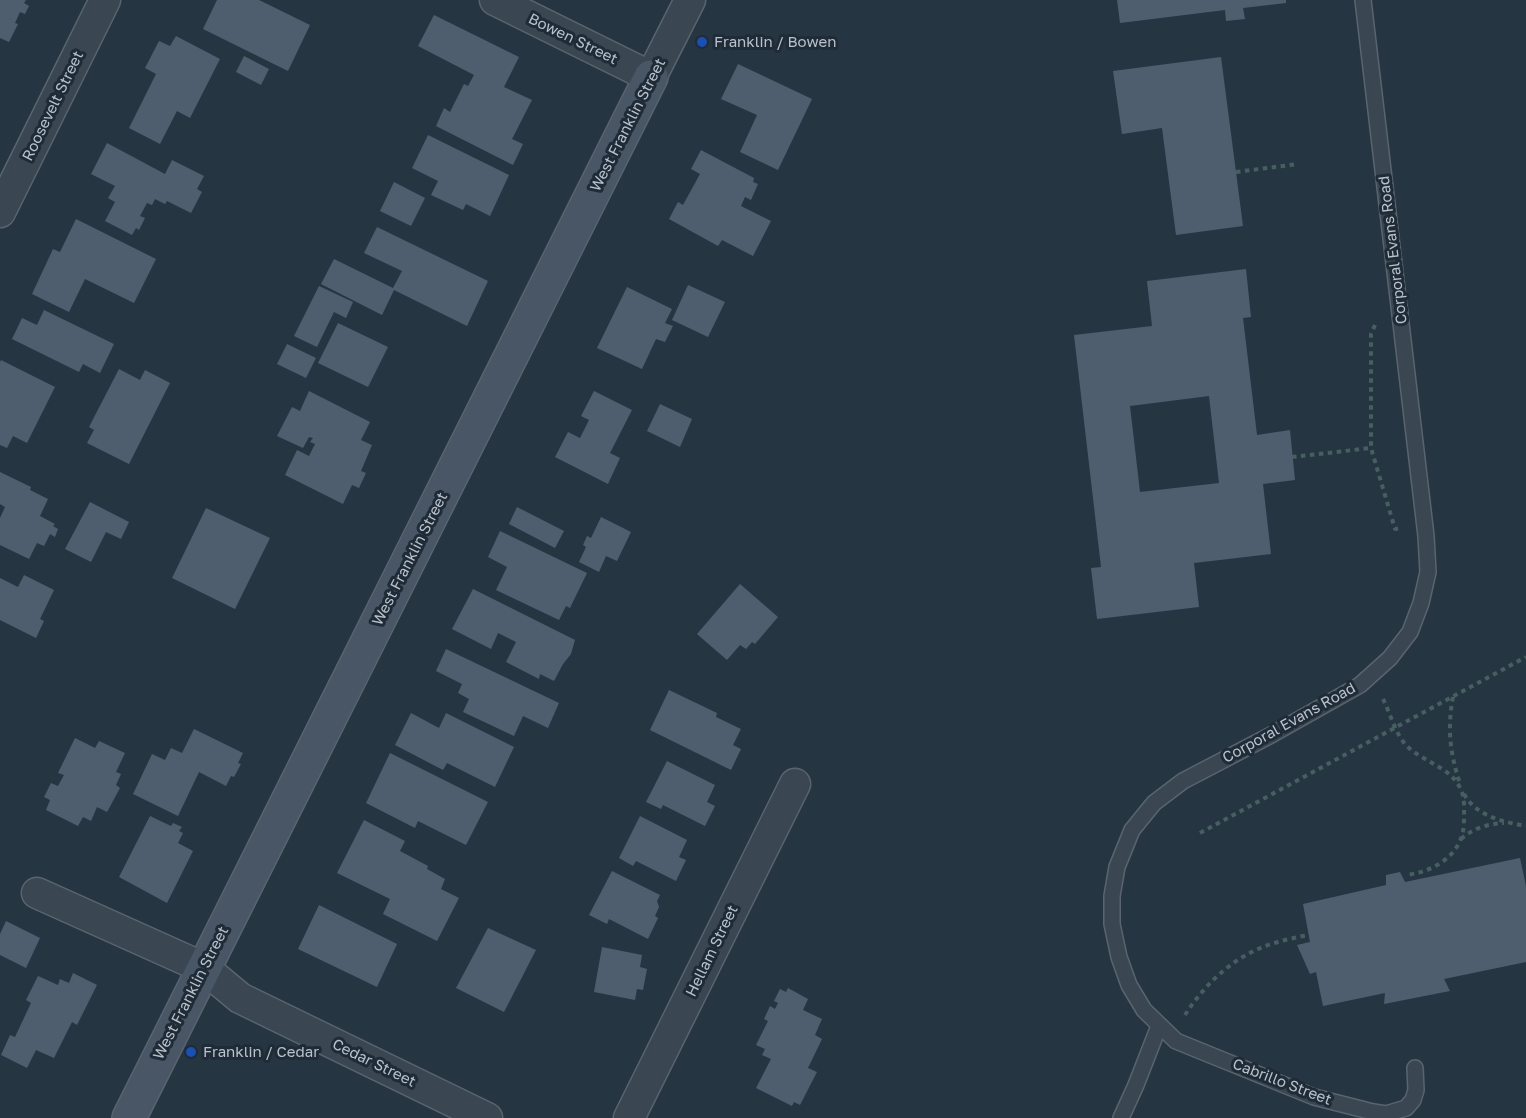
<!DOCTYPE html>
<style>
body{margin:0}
canvas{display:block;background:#263542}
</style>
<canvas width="1526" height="1118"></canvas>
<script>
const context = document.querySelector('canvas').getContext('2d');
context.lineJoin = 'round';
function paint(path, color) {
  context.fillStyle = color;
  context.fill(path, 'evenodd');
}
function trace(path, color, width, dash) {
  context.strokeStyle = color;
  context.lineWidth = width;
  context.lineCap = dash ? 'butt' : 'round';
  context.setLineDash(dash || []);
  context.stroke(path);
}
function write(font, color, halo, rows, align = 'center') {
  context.font = font + ' "Golos Text",sans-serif';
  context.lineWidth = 6;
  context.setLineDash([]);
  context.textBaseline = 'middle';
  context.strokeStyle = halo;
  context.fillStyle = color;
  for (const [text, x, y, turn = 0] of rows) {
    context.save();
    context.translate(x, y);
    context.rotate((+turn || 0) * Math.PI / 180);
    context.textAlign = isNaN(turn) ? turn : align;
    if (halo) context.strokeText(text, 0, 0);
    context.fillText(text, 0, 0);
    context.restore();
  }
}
const building = new Path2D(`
 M0,0H26L24,3L29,6L25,14L20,12L15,23L18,24L9,42L0,38Z
 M217,0H259L310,25L288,71L203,29Z
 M1117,0H1286V3L1243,8L1245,19L1226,21L1225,10L1120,23Z
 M434,15L519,57L504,87L532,100L512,139L523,144L513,165L436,126L444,108L450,112L464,84L468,86L474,75L418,46Z
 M176,36L220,59L190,118L177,111L160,144L129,128L156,74L145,68L159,41L170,46Z
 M244,56L269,69L261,85L236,72Z
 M1221,57L1243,226L1176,235L1162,128L1122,134L1113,71Z
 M738,64L812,99L778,170L740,152L757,115L721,99Z
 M428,135L509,175L490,216L466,204L463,210L431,195L438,181L412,168Z
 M107,143L165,174L172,160L204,176L197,189L202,192L191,213L167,201L165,204L155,199L152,205L147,203L140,216L145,218L139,230L136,228L132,235L105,221L115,202L108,198L115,186L91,174Z
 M701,150L754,178L753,182L758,184L751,200L745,197L741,206L771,221L753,256L722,240L718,246L669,219L678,202L683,205L700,174L691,169Z
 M394,182L425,198L411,226L380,211Z
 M76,219L156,259L134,303L85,279L69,312L32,294L53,249L60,252Z
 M377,227L488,281L467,326L394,290L382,315L321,284L334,259L393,288L402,271L364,253Z
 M1246,269L1251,317L1243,318L1257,435L1290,430L1295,480L1263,484L1271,554L1194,563L1199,607L1097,619L1091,568L1101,567L1074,335L1152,326L1147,281ZM1209,396L1219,483L1140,492L1130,406Z
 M688,285L725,302L708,337L672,320Z
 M319,286L353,302L346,318L334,312L317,347L294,336Z
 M627,287L672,309L665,323L673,326L665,342L656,339L642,369L597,348Z
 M44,310L114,344L100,373L83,364L79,372L12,339L22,318L37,325Z
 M338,323L388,347L368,387L318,363Z
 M287,344L316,358L306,378L277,364Z
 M1,360L55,387L27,443L13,436L7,448L0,445V362Z
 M119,369L140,380L145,370L170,383L129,464L87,443L94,430L89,427Z
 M309,391L370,422L361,440L372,445L361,471L366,473L359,488L352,485L343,504L285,475L297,450L309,456L315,444L310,442L313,438L309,437L303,448L277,436L292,407L300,411Z
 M594,391L632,410L610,453L620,458L608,484L555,457L568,432L580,438L589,420L581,416Z
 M660,404L692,419L680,447L647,431Z
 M0,472L31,487L30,490L48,499L40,516L55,524L53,526L58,529L55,537L50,534L44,546L37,543L29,559L0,545V518L5,507L0,504Z
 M90,502L129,522L121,539L106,532L91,562L65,549Z
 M517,507L564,531L555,548L509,524Z
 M206,508L270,538L235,609L172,578Z
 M601,517L631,532L617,561L606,556L599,572L579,562L586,547L583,545L587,536L591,538Z
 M500,531L587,573L570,608L566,606L559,620L496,590L507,567L488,557Z
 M24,575L54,590L40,619L44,621L36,638L0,620V578L18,587Z
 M740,584L778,617L755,644L752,642L746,649L740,645L727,660L697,634Z
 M473,589L575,640L571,654L563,664L554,681L540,674L539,679L506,662L516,642L498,633L491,649L452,629Z
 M446,649L559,703L548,728L523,716L514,736L463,712L469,699L458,693L462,684L436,671Z
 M669,690L717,713L716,717L741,729L733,745L741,749L731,770L650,730Z
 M411,713L439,728L446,713L514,747L495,787L447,763L443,770L395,745Z
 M194,729L243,753L238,763L241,764L234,777L231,776L226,786L199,772L178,816L133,794L152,754L165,760L171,748L182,753Z
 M75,738L95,748L99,741L125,753L116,772L121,774L116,785L120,788L107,812L97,807L91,821L83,817L78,826L46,810L50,800L44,797L51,783L58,786L64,775L58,773Z
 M390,753L488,802L466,845L418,821L415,828L366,803Z
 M667,761L715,785L707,802L715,806L705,826L663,805L661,809L646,802Z
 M150,816L171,826L173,823L182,827L179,831L183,833L178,843L193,851L167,903L119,877Z
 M640,816L687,840L679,857L686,860L676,881L636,861L633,866L619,858Z
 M364,820L405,841L400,851L428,866L427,869L445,879L441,889L459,898L437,941L383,914L390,899L337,873Z
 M1520,858L1526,886V962L1444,979L1450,991L1384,1004L1385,993L1323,1006L1316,972L1310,974L1297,945L1310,942L1303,904L1386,885V875L1400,872L1405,882Z
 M612,871L660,895L657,901L659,907L655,916L658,918L648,939L609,919L607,924L589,915Z
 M319,905L397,944L377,987L298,949Z
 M6,921L40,938L26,968L0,955V934Z
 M488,928L536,950L504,1012L456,988Z
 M602,947L642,955L640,967L647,969L643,990L637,989L635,1000L594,992Z
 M73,973L97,985L77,1025L72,1022L54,1058L36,1050L27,1068L1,1055L10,1035L15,1037L31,1003L26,1000L38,976L58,985L60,979L69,983Z
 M788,988L808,999L803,1010L822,1019L815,1035L822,1039L808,1068L817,1072L800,1105L794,1102L792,1106L756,1088L771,1059L762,1055L765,1049L756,1045L768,1021L764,1019L770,1006L775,1009L778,1003L774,1001L780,989L786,992Z`);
const path = new Path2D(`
 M1236,172L1298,164
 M1375,325L1371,334V448L1395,529L1401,528
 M1292,457L1371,448
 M1453,697C1447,729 1450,753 1460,784
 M1383,699C1390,713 1395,732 1405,744C1421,762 1451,766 1461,790C1465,798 1464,809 1464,817C1464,821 1464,827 1463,831C1458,858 1431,872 1406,875
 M1464,794C1476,816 1503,822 1526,826
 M1200,833L1526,657
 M1461,839C1473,828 1488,824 1504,823
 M1185,1015C1203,987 1228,962 1258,949C1274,942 1292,938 1309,935`);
const lane = new Path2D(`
 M1363,0L1426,536L1428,572L1421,603L1410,632L1390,658L1360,685L1273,734L1183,781L1154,803L1132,830L1117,867L1112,896V924L1119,957L1129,985L1144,1010L1176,1041L1314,1097L1373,1112L1386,1114L1406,1108L1413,1100L1416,1090L1415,1068
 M1121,1118L1136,1085L1159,1026`);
const street = new Path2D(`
 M495,0L651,77L690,0
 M0,212L105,0
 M37,893L204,968L240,998L487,1118
 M629,1118L795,784`);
const secondary = new Path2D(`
 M129,1118L651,77`);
const markers = [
 [702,42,6,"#1a4fb4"],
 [191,1052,6,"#1a4fb4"]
];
const streetNames = [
 ["Bowen Street",573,39,26],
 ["Roosevelt Street",53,106,-64],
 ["West Franklin Street",628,125,-63],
 ["Corporal Evans Road",1393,250,-97],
 ["West Franklin Street",410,559,-63],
 ["Corporal Evans Road",1289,723,-29],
 ["Hellam Street",712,951,-64],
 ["West Franklin Street",191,993,-63],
 ["Cedar Street",374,1063,26],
 ["Cabrillo Street",1282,1082,21]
];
const poiNames = [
 ["Franklin / Bowen",714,42],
 ["Franklin / Cedar",203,1052]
];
paint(building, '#4f5e6e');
trace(lane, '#59646f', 18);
trace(street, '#59646f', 33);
trace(secondary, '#59646f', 36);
trace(path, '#465f60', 4, [4.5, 4.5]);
trace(lane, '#3a4652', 15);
trace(street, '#3a4652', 30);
trace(secondary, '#485665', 33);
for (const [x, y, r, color] of markers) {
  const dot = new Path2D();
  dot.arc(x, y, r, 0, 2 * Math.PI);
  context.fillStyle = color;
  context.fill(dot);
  trace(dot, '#1f2b37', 2);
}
write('15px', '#b8c1cc', '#1f2b37', streetNames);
write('15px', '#b8c1cc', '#1f2b37', poiNames, 'left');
</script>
